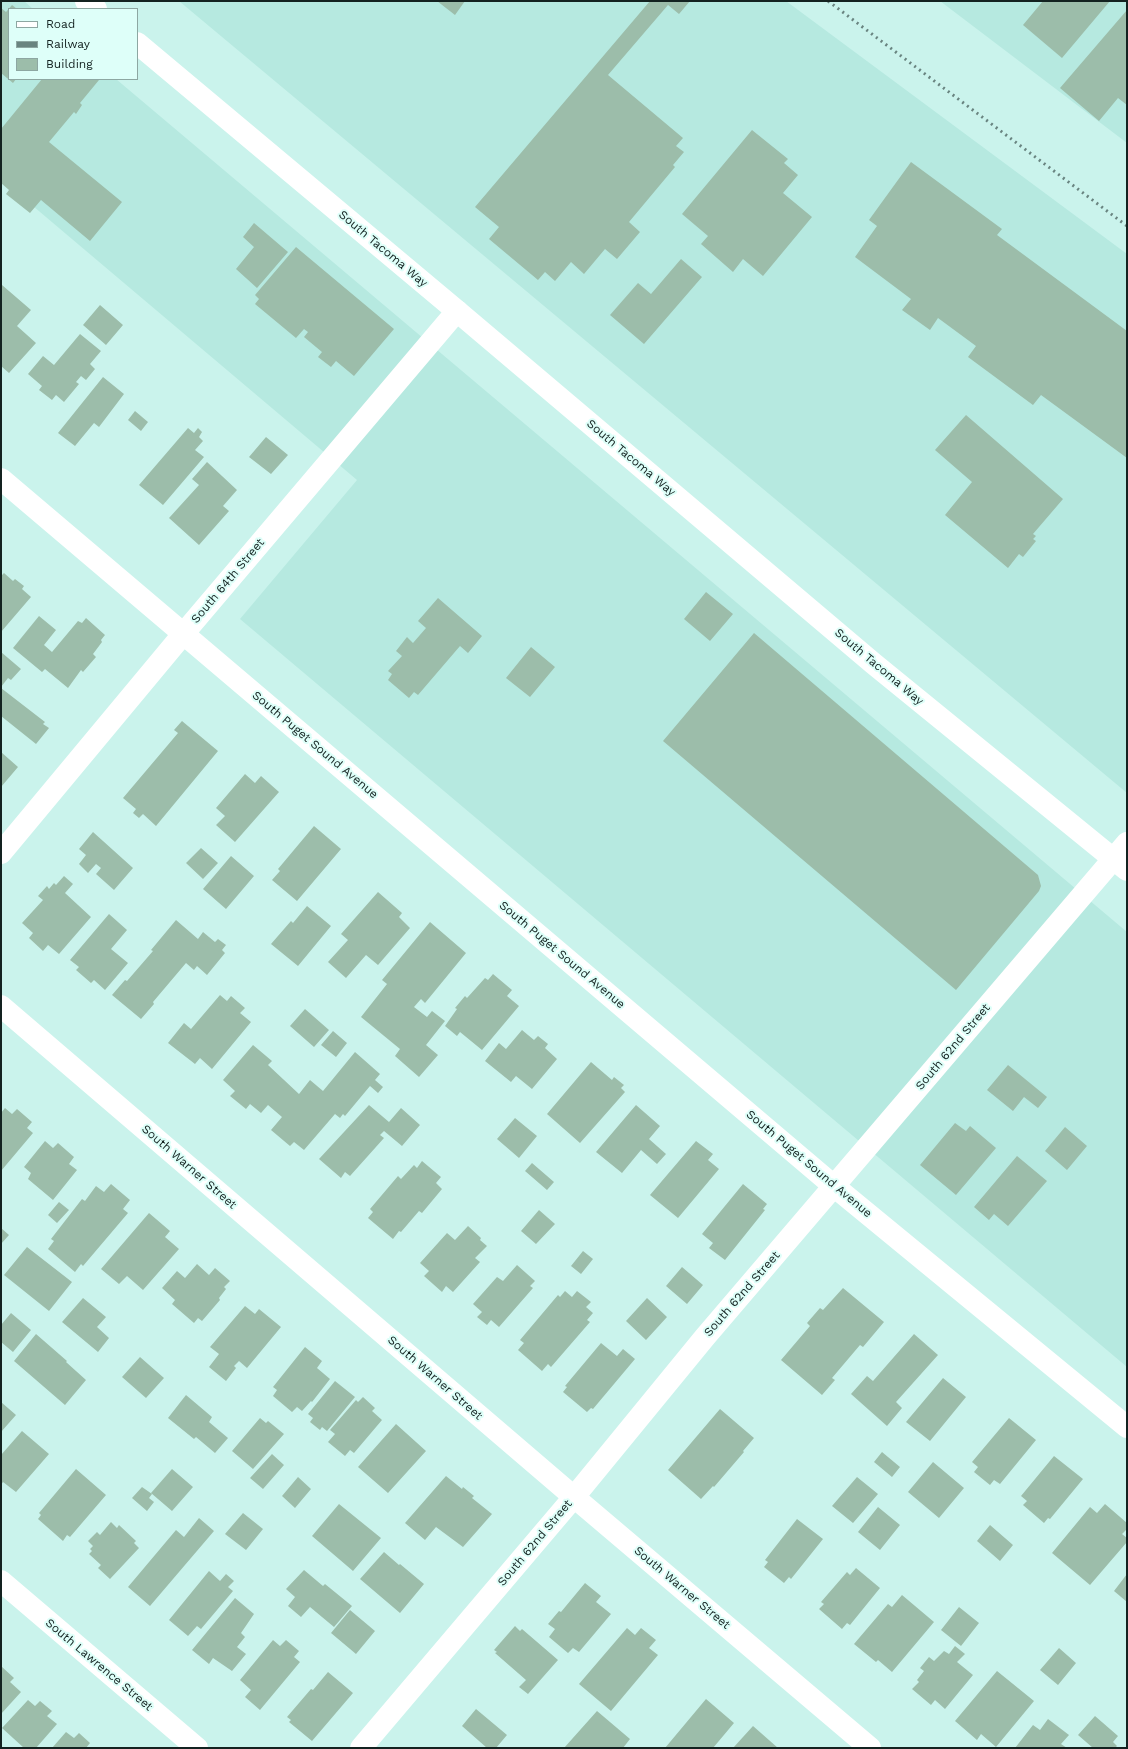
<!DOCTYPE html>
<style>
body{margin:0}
#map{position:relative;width:1128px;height:1749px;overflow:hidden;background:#caf3ec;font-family:"Work Sans",sans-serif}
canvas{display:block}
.frame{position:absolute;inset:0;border:2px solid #132220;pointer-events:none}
.legend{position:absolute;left:8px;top:8px;width:130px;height:72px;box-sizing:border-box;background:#defff9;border:1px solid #8da7a2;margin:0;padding:5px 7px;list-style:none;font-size:12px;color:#132220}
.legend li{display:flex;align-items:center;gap:8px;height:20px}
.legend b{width:20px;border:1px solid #8da7a2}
</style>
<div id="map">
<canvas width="1128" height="1749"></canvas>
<div class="frame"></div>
<ul class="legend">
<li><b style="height:5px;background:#fff"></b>Road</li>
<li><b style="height:5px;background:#698480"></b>Railway</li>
<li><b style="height:11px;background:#9cbdaa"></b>Building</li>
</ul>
</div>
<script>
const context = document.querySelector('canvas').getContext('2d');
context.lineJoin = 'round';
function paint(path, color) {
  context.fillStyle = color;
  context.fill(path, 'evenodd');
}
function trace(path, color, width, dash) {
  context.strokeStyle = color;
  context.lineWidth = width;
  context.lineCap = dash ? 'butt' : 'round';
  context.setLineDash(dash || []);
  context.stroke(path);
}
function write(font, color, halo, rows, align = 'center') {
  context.font = font + ' "Work Sans",sans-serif';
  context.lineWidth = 4;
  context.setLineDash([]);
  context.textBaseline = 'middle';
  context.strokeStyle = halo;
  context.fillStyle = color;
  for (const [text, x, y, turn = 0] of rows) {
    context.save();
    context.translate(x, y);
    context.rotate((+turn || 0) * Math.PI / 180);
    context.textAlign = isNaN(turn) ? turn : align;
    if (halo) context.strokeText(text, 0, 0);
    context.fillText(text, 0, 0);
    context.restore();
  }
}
const built = new Path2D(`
 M1,1H24L33,9H9V79H116L1127,932V1367L240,619L357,480L1,179Z
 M179,1H786L1127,254V793Z
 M940,1H1127V143Z`);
const building = new Path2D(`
 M437,1H465L455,15Z
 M650,1H690L679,14L668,5L608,75L683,138L676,146L684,152L673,165L675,167L629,222L640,232L617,259L605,249L584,274L571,262L555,281L545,272L538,280L489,239L499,227L475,207Z
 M1043,1H1110L1062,58L1023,25Z
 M12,5L17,9H9V79H16L13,83L1,73V8L6,12Z
 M1127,10V105L1118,98L1099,121L1060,88Z
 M42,79L99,80L80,103L82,105L76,114L74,112L49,142L122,202L90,241L41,200L30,213L6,194L9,190L1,183V129Z
 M752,130L788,159L784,163L798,175L783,193L812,217L763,276L743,259L733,272L701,244L708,236L682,214Z
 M911,162L1002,229L997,235L1127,331V458L1041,395L1033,405L968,357L976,346L938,318L930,330L902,310L911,299L855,257L877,226L869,220Z
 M254,223L288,252L257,288L236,269L254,247L243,237Z
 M296,247L394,329L354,376L336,361L331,367L318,357L322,352L304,337L308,332L304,329L296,338L255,304L259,299L255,295Z
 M681,259L702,277L644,344L610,315L638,283L651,294Z
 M2,285L31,310L17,326L36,343L9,373L1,366Z
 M100,305L123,325L106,345L83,325Z
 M80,334L101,351L90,364L95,369L86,380L81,376L76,382L79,384L64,402L56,395L52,400L39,390L42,386L28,374L43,356L54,365Z
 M103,377L124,394L99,427L94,423L75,446L58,433Z
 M135,411L148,422L141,431L128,420Z
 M966,415L1063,499L1033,534L1036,536L1033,539L1036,541L1023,557L1019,554L1008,568L945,515L972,482L935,450Z
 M188,428L194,433L198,428L202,432L199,437L203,441L195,450L204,457L163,505L139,485Z
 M266,437L288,455L271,474L249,457Z
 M207,462L237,490L223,506L229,511L199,545L169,518L199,485L192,479Z
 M4,573L13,581L15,579L24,586L22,589L31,597L1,632V576Z
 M706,592L733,614L710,641L684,619Z
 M438,598L482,636L468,653L460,646L418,695L414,692L409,698L388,680L392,674L388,671L402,656L396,651L407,637L413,643L426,628L418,621Z
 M39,616L56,630L44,645L52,652L78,621L82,623L86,618L105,635L101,640L102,642L93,654L96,657L83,672L81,670L68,688L45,669L42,672L13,648Z
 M754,633L1038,875L1041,886L1039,891L956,990L663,741Z
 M531,647L555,667L530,697L506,678Z
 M1,652L21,669L11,680L8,678L1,687Z
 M1,688L45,722L43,724L49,728L36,744L1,716Z
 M182,721L218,751L156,826L143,814L139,818L133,813L136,809L123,798L178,733L174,730Z
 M1,752L18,767L1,787Z
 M245,774L255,783L261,776L279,792L235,842L216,825L225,816L216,808Z
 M314,826L341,849L297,901L272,880L280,871L278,869Z
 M93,832L133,868L114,890L96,874L101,868L96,864L88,873L79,864L86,855L79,849Z
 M201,848L218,863L203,879L186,863Z
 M231,856L254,876L226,909L203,889Z
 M64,876L73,884L65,893L91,917L59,954L48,945L43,951L29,938L33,933L22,923L43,900L38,896L47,886L49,889L54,883L56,885Z
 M378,892L402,913L399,917L410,928L378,965L366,955L346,978L328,962L348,940L341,934Z
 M307,906L331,926L298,966L271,944L291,921L293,923Z
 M109,914L127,930L111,949L128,963L105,990L94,980L91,983L76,970L79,967L70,960Z
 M176,920L198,939L203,932L215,942L218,939L226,945L222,950L225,953L207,975L197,966L194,970L186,963L153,1002L154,1004L141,1019L112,995L125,980L127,981L153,951L151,950Z
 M430,922L466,953L425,1003L421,999L414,1007L427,1017L432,1011L445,1021L426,1045L438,1055L419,1077L395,1056L400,1049L361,1017L387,984L382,980Z
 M493,974L512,990L507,996L519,1006L482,1050L460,1032L457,1036L445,1026L457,1009L455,1008L465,996L467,998L485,978L488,980Z
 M220,995L227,1001L231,996L245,1008L240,1013L251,1022L212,1069L200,1058L195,1064L168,1043L184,1023L191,1029Z
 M305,1009L329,1030L314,1047L290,1026Z
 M522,1030L534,1040L538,1036L548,1044L545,1048L557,1059L532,1089L516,1076L511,1082L485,1061L499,1043L506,1049Z
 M333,1031L347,1043L336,1057L321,1045Z
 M253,1045L272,1061L268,1065L299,1094L310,1080L323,1091L355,1052L380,1074L375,1080L383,1087L378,1093L370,1086L345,1116L343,1114L340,1118L335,1114L304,1150L294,1142L290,1146L271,1130L282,1117L268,1105L261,1113L250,1104L246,1109L230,1096L235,1091L223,1080Z
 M591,1062L612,1080L614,1077L624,1085L621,1088L625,1092L580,1143L547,1114Z
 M1008,1065L1047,1097L1038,1108L1024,1097L1013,1111L987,1090Z
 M369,1105L389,1122L401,1108L420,1125L402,1146L384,1131L380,1135L384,1138L350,1176L345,1172L341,1178L319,1159Z
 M636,1105L660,1126L649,1139L666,1154L657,1164L641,1150L622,1173L596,1152Z
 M5,1108L12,1114L17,1109L32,1122L27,1128L33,1133L1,1171V1113Z
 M515,1118L537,1136L519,1158L497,1139Z
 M955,1123L966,1131L970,1126L996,1148L956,1195L920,1165Z
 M1065,1127L1087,1146L1067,1170L1045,1151Z
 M45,1141L53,1148L58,1143L74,1157L69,1164L77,1170L53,1200L28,1179L31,1173L24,1167Z
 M696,1141L713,1154L708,1160L719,1169L678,1218L650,1195Z
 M1017,1156L1047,1181L1008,1226L994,1214L989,1220L974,1207Z
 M422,1161L441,1177L436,1183L442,1189L422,1213L419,1211L401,1232L399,1231L393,1239L368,1218L373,1212L370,1209L398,1176L401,1179L414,1165L417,1168Z
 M532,1163L554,1182L547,1190L525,1171Z
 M111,1184L130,1200L123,1209L128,1213L83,1266L81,1264L75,1272L48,1249L54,1241L51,1239L82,1199L85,1201L96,1186L104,1192Z
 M743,1184L767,1204L763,1209L765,1210L725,1260L709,1248L713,1243L702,1234Z
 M59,1202L69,1210L57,1223L48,1215Z
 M539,1210L555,1224L536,1244L521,1231Z
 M149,1213L170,1231L165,1237L179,1249L143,1290L127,1276L119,1284L101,1269Z
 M468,1226L481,1238L480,1240L487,1246L475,1258L480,1262L453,1292L446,1286L442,1292L424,1276L429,1271L420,1263L447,1233L455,1240Z
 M1,1228L9,1235L1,1244Z
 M27,1247L72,1282L49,1311L4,1275Z
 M583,1251L593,1259L581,1274L571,1266Z
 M197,1264L209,1275L215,1268L230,1281L224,1287L226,1289L219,1298L220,1300L202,1321L198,1318L194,1323L172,1304L175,1300L162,1288L177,1271L185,1278Z
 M517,1265L535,1281L530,1286L533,1288L499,1327L491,1320L487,1325L477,1317L482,1312L473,1304L497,1277L503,1281Z
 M682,1267L703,1285L687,1304L666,1286Z
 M843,1288L884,1322L863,1347L860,1345L832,1378L835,1380L822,1395L781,1360L810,1326L807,1323L820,1308L823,1310Z
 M565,1291L572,1297L577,1291L591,1302L586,1307L593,1313L587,1320L590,1322L551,1367L548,1364L542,1371L518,1350L524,1343L520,1340L558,1295L560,1297Z
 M83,1298L106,1317L97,1327L109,1338L98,1352L62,1322Z
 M647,1298L667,1317L646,1340L626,1321Z
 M245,1306L255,1314L259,1309L281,1327L247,1368L239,1361L234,1366L236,1368L226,1381L209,1367L219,1354L210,1347Z
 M11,1313L31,1330L13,1352L1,1342V1325Z
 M36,1334L67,1361L66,1362L86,1380L65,1405L14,1361Z
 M914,1334L938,1355L896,1402L902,1408L887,1426L851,1394L867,1376L873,1381Z
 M601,1343L617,1356L623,1349L635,1359L593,1409L591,1408L587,1412L563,1392L567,1387L565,1386Z
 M305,1347L322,1361L317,1368L330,1379L312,1402L311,1401L302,1411L297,1407L292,1412L273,1396L277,1390L273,1387Z
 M140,1357L164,1378L146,1398L122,1377Z
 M943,1378L966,1397L930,1441L906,1422Z
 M335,1381L355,1397L327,1431L322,1427L320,1430L310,1422L313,1418L308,1414Z
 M186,1395L212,1417L209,1422L228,1438L215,1453L196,1437L194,1439L168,1418Z
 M363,1397L375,1408L372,1411L382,1420L354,1453L350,1450L345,1456L328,1442L335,1434L330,1430L356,1400L358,1402Z
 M1,1402L16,1415L1,1432Z
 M720,1409L754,1438L743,1451L744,1452L714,1487L713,1486L701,1499L668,1470Z
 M260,1418L266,1423L268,1421L284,1434L253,1469L232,1451Z
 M1009,1418L1036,1440L1000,1484L994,1480L990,1485L974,1472L978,1467L972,1462Z
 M396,1424L426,1451L388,1493L358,1467Z
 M22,1431L49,1454L16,1492L3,1482L1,1485V1455Z
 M882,1452L900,1467L892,1477L874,1462Z
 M272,1454L284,1465L263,1489L250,1478Z
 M1054,1456L1083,1479L1050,1519L1048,1518L1044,1523L1023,1505L1027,1501L1021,1496Z
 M933,1462L964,1488L939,1518L908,1492Z
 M76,1469L106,1495L70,1537L67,1535L63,1541L38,1519L41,1515L39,1513Z
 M172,1469L193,1487L172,1511L151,1493Z
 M446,1476L462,1489L463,1487L474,1496L472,1498L492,1514L463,1547L436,1527L425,1540L405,1523Z
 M298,1477L311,1489L295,1508L282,1496Z
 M857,1477L878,1494L853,1523L832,1506Z
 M142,1487L152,1494L149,1498L154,1502L147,1511L132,1498Z
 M339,1504L381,1538L353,1571L312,1536Z
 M1105,1504L1127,1523V1529L1122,1534L1127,1538V1542L1090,1585L1052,1553L1090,1507L1097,1513Z
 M878,1507L900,1525L880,1550L858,1532Z
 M243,1513L263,1529L246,1550L225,1534Z
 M199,1518L214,1531L150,1606L128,1587L176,1530L184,1537Z
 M797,1519L823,1539L791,1579L789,1577L784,1583L764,1567L768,1562L765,1560Z
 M111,1522L117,1528L119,1525L136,1541L134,1543L139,1548L110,1579L98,1568L101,1565L89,1554L92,1551L90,1549L93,1546L88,1541L97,1532L100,1535Z
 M990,1525L1013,1545L1000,1561L977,1541Z
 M384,1552L399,1565L400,1564L424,1584L400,1613L360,1579Z
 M856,1568L880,1588L850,1625L847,1623L842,1629L819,1609L824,1604L821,1602L847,1572L850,1575Z
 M304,1570L323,1586L325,1584L352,1606L334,1627L310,1607L301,1617L288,1606L295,1597L286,1589Z
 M209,1571L220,1581L226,1574L234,1581L228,1587L233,1591L201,1629L197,1626L188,1636L169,1620Z
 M1127,1574V1602L1114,1591Z
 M585,1583L601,1596L596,1602L611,1614L579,1652L573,1648L568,1653L549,1637L555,1629L548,1624L559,1611L561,1612Z
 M902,1595L934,1622L892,1672L878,1660L876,1662L854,1644L888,1604L892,1607Z
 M235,1598L254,1614L241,1633L245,1637L237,1647L246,1654L232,1671L213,1658L209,1664L192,1650Z
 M959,1607L979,1623L961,1646L941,1630Z
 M350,1610L375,1631L356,1654L331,1633Z
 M515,1626L520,1631L522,1629L558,1660L528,1694L519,1687L526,1680L495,1653L497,1652L494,1650Z
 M627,1628L635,1635L641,1628L656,1640L649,1648L658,1655L611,1711L579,1684Z
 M273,1640L280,1646L286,1640L299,1651L294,1657L300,1662L260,1710L245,1697L251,1690L240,1680Z
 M955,1646L965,1654L957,1662L973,1675L945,1709L935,1700L931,1705L912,1689L919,1682L917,1680L924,1671L920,1668L929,1657L934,1661L944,1651L949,1654Z
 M1059,1648L1076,1663L1058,1685L1040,1670Z
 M1,1666L14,1678L10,1682L21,1692L1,1714Z
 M997,1671L1034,1701L996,1747L981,1734L977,1740L955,1721Z
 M328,1672L353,1693L312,1741L289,1722L291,1720L287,1717L311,1689L313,1690Z
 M706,1699L734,1723L713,1748H665Z
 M28,1700L35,1706L40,1701L52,1711L47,1716L57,1724L36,1748H24L2,1728Z
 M476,1709L507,1735L496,1748H487L462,1726Z
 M597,1711L630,1739L623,1748H564Z
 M1095,1716L1118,1736L1113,1742L1117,1746L1115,1748H1093L1078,1735Z
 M1048,1719L1069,1735L1061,1744L1067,1748H1015L1033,1725L1040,1730Z
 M753,1726L778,1748H733Z
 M66,1732L74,1738L79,1733L90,1743L86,1748H52Z`);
const minor = new Path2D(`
 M1,479L835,1187L1127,1427
 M1,853L184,633L457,311
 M1,1006L574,1497L870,1748
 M1,1581L197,1748
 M361,1748L574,1497L705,1337L1127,843`);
const major = new Path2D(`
 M86,1L96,9
 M137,43L457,311L874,664L1127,870`);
const rail = new Path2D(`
 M828,1L1127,226`);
const streetNames = [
 ["South Tacoma Way",383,249,40],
 ["South Tacoma Way",631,458,40],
 ["South 64th Street",228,581,-50],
 ["South Tacoma Way",879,667,40],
 ["South Puget Sound Avenue",315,745,40],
 ["South Puget Sound Avenue",562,955,40],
 ["South 62nd Street",953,1047,-50],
 ["South Puget Sound Avenue",809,1164,40],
 ["South Warner Street",189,1167,41],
 ["South 62nd Street",742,1294,-49],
 ["South Warner Street",435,1378,41],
 ["South 62nd Street",535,1543,-50],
 ["South Warner Street",682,1588,40],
 ["South Lawrence Street",99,1665,40]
];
paint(built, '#b6e9e0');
paint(building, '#9cbdaa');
trace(minor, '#fff', 22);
trace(major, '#fff', 22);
trace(rail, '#698480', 3, [2, 4]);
write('12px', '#132220', '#defff9', streetNames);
</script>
